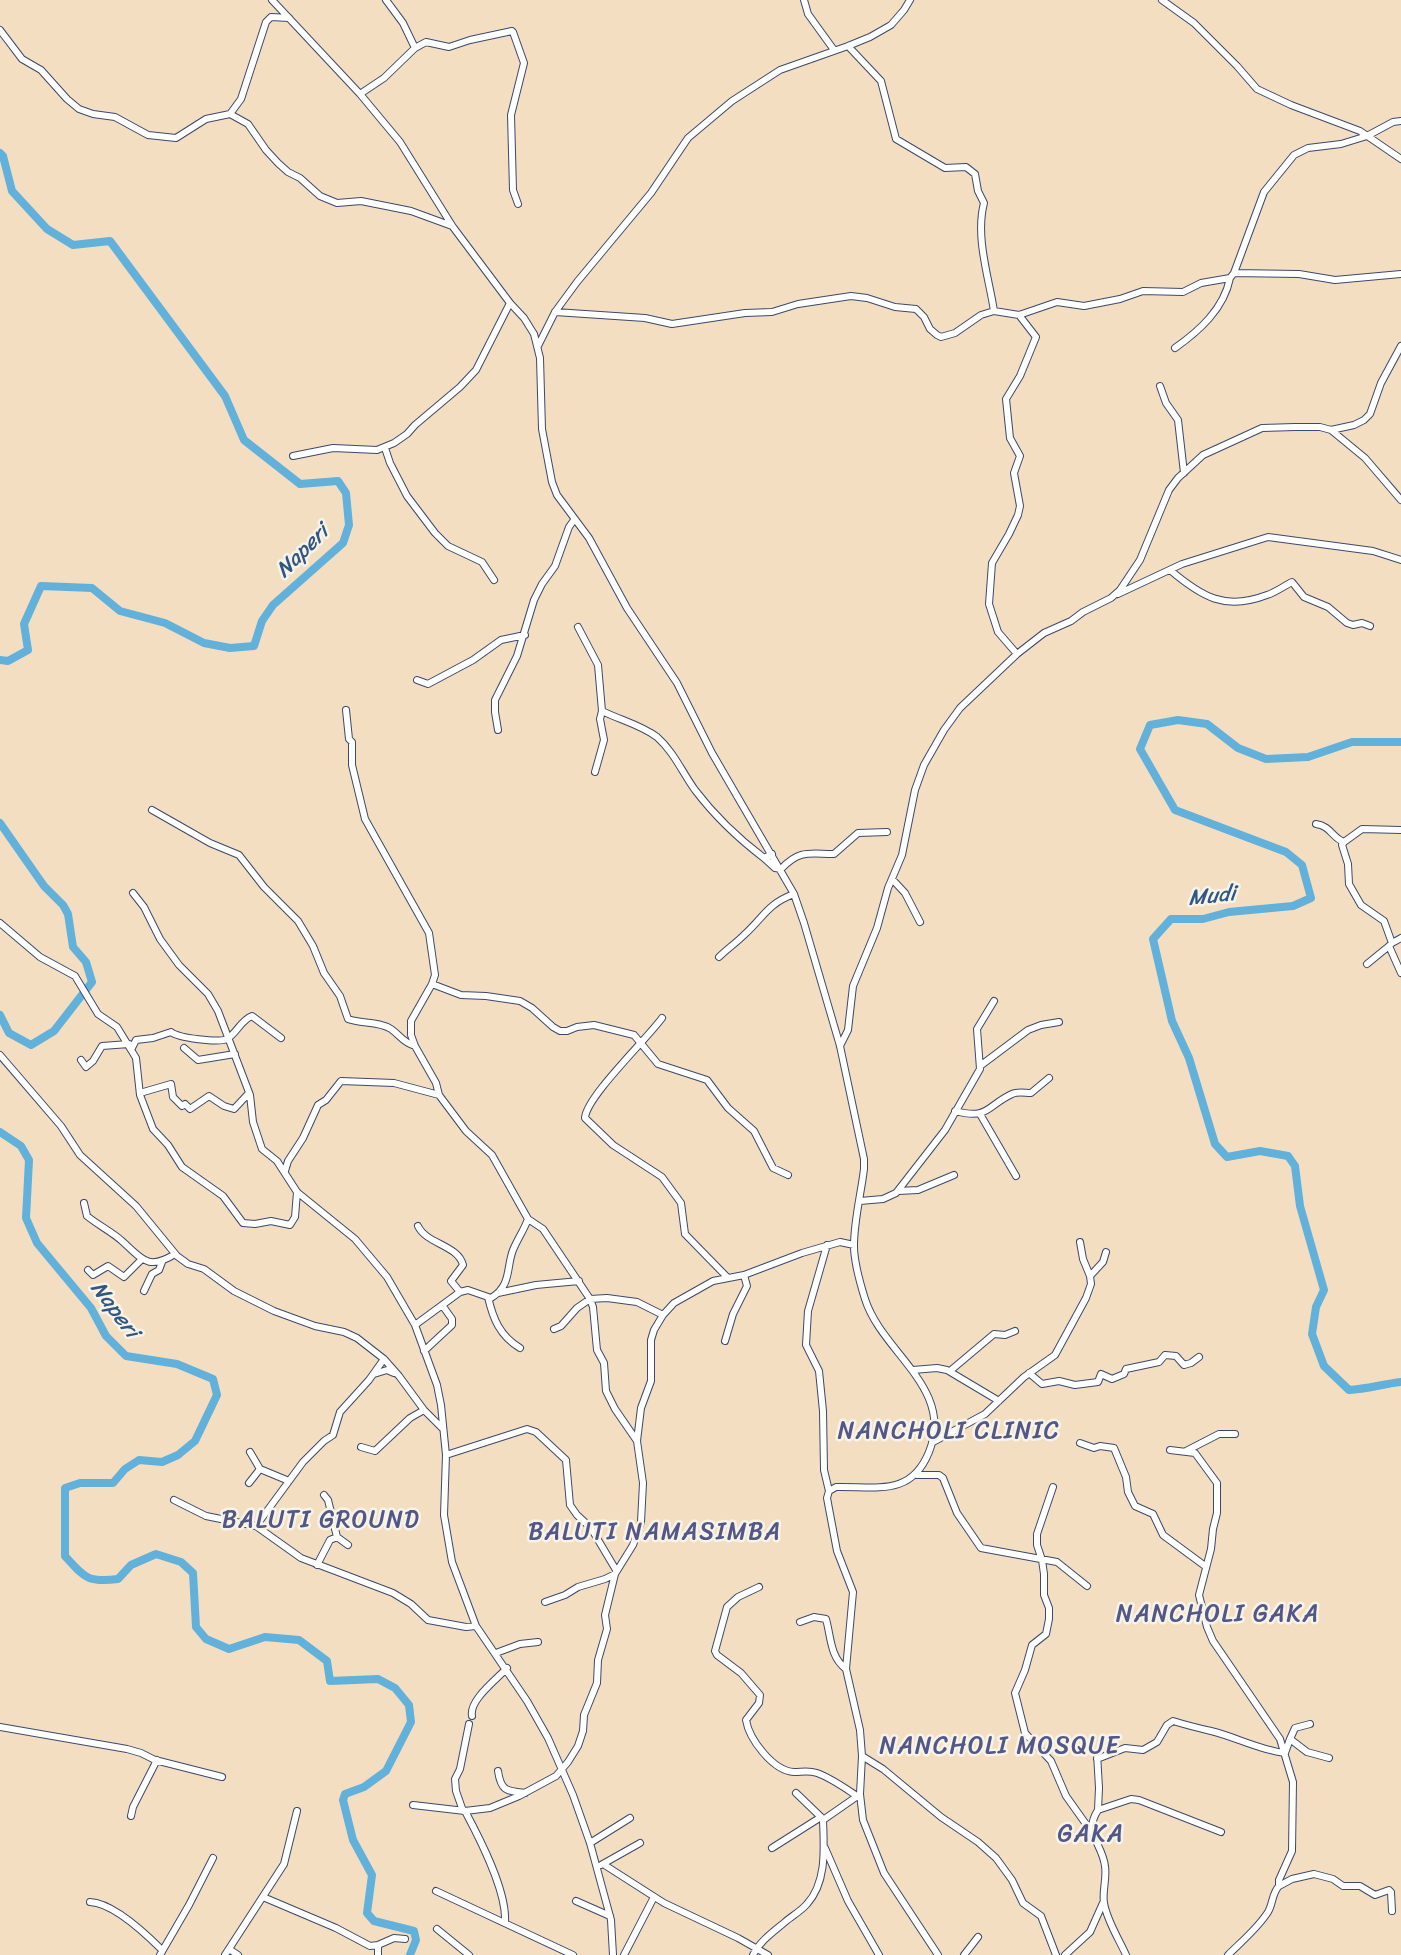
<!DOCTYPE html>
<style>
body{margin:0}
canvas{display:block;background:#f3dec1}
</style>
<canvas width="1401" height="1955"></canvas>
<script>
const context = document.querySelector('canvas').getContext('2d');
context.lineJoin = 'round';
function trace(path, color, width, dash) {
  context.strokeStyle = color;
  context.lineWidth = width;
  context.lineCap = dash ? 'butt' : 'round';
  context.setLineDash(dash || []);
  context.stroke(path);
}
function write(font, color, halo, rows, align = 'center') {
  context.font = font + ' Sriracha,sans-serif';
  context.lineWidth = 5;
  context.setLineDash([]);
  context.textBaseline = 'middle';
  context.strokeStyle = halo;
  context.fillStyle = color;
  for (const [text, x, y, turn = 0] of rows) {
    context.save();
    context.translate(x, y);
    context.rotate((+turn || 0) * Math.PI / 180);
    context.textAlign = isNaN(turn) ? turn : align;
    if (halo) context.strokeText(text, 0, 0);
    context.fillText(text, 0, 0);
    context.restore();
  }
}
const river = new Path2D(`
 M0,153L3,156L12,191L47,229L73,245L110,241L225,396L244,440L300,484L338,481L346,493L349,525L343,543L273,605L262,621L254,646L230,648L204,643L165,623L120,611L92,588L41,586L24,624L28,650L8,661L0,660
 M1401,742H1352L1308,757L1266,759L1238,748L1207,724L1178,720L1150,725L1140,749L1175,810L1286,852L1302,865L1311,898L1293,906L1229,912L1203,919H1171L1153,939L1172,1021L1189,1058L1215,1144L1227,1157L1260,1151L1288,1156L1295,1166L1300,1206L1324,1290L1316,1307L1312,1334L1324,1366L1349,1390C1367,1389 1383,1384 1401,1382
 M0,823L44,886L63,905L68,914L73,947L86,962L92,982L54,1031L31,1045L9,1033L0,1015
 M0,1132L21,1146L29,1160L26,1218L37,1243L91,1308L106,1336L126,1356L177,1364L213,1379L217,1395L195,1441L178,1455L162,1462L139,1460L125,1469L113,1483H80L65,1488V1556C84,1577 87,1583 118,1579L131,1565L156,1554L181,1562L193,1573L196,1627L206,1639L229,1649L265,1637L299,1640L327,1661L330,1681L378,1679L395,1688L409,1705L411,1722L386,1771L364,1787L345,1794L343,1800L353,1840L372,1875L367,1913L374,1921L414,1931L416,1940L410,1955`);
const minor = new Path2D(`
 M272,0L360,94L400,142L453,227L510,303L524,318L534,334L540,358L542,429L552,482L557,495L589,538L627,608L677,683L712,753L794,894L804,923L840,1046L864,1159V1169C861,1194 854,1220 854,1246C854,1263 860,1283 865,1299C882,1353 955,1388 929,1452C911,1497 876,1486 836,1487L829,1491L827,1498L837,1551L853,1592L846,1669L860,1730L862,1756L860,1794L863,1820L884,1873L938,1955
 M804,0L808,14L834,50
 M1162,0L1194,23L1237,66L1257,89L1291,105L1360,131L1401,159
 M289,18L271,17L266,22L241,99L230,114L248,124L266,150L278,163L288,172L300,178L320,196L337,203L361,201L411,211L452,226
 M0,30L22,59L41,70L67,99L79,109L93,114L115,117L148,135L176,138L206,119L230,114
 M848,46L881,81L896,139L945,168L966,167L975,174L978,191L984,203C975,237 989,278 994,311
 M415,48L426,42L449,47L470,40L512,31L513,32L524,63L511,115L513,190L518,204
 M360,94L384,78L415,48L403,23L386,0
 M1234,273L1299,274L1335,280L1401,274
 M555,312L645,318L672,324L745,313L772,312L798,304L851,296L867,298L895,307L916,309L924,317L930,329L937,335L941,337L955,333L981,315L994,311L1019,315L1057,302L1084,306L1120,299L1143,291L1183,292L1201,283L1230,278L1234,273L1264,192L1294,155L1308,148L1341,144L1367,136L1393,122L1401,121
 M538,346L555,312L577,282L651,193L688,138L732,101L780,70L848,46L870,37L891,25L904,10L910,0
 M1175,348C1199,331 1224,309 1230,278
 M1160,386L1166,403L1178,420L1184,473
 M1331,430L1365,458L1401,500
 M385,448L390,463L407,496L435,533L448,546L482,562L494,580
 M293,456L333,448L377,450L394,443L407,434L415,425L460,387L476,370L510,303
 M1170,570C1202,597 1225,611 1267,595C1276,592 1284,586 1292,582L1304,597L1328,607L1347,623L1353,625L1362,623L1370,626
 M1118,594L1182,564L1268,537L1373,551L1401,560
 M578,627L598,665L602,711C620,720 641,725 657,737C674,752 682,772 695,790C714,815 739,839 764,858L772,854
 M1017,654L998,632L989,604L992,563L1009,534L1018,515L1020,506L1014,473L1020,456L1010,438L1006,399L1020,376L1036,337L1019,315
 M417,680L428,684L473,660L501,640L525,635
 M346,710L349,739L352,742V765L365,819L429,933L435,975L432,984L411,1021V1035L415,1046L436,1083L439,1095L466,1131L492,1155L528,1219C524,1230 517,1240 513,1250C506,1268 512,1285 491,1298L468,1290L460,1292L415,1325
 M498,730L495,712V700L517,656L534,600L542,584L555,566L569,527L574,520
 M595,772L604,740L600,719L602,711
 M152,810L210,843L239,855L264,887L298,921L313,946L324,973L340,996L348,1019C361,1024 379,1021 391,1029C401,1036 402,1042 415,1046
 M1316,824C1331,826 1332,838 1344,842
 M1344,842L1342,845L1348,864L1349,884L1361,905L1384,921L1392,943
 M1344,842L1362,829L1401,830
 M764,858L775,868L781,869C800,849 810,854 834,854L858,833L887,832
 M892,879L905,893L920,922
 M133,893L144,907L160,939L179,965L208,994L218,1011L250,1095L253,1122L262,1149L277,1161L297,1192L355,1239L387,1277L415,1325L437,1385L441,1405L446,1455L444,1515L452,1562L476,1626L527,1701L548,1738L573,1795L590,1843L611,1920L613,1955
 M0,923L40,957L75,976L98,1014L117,1027L136,1058L140,1095L153,1129L168,1145L182,1167L223,1196L243,1223L255,1224L271,1221L290,1225L295,1217L297,1192
 M1401,938L1392,943L1389,946L1401,973
 M719,957C727,949 736,943 744,935C764,917 767,904 794,894
 M1367,964L1389,946
 M432,984L461,995L486,996L520,1001L532,1008L553,1027L560,1031H567L577,1027L594,1025L634,1035L658,1064L707,1080L728,1108L754,1131L773,1168L788,1175
 M662,1018C647,1039 586,1097 585,1118L613,1145L662,1177L681,1203L685,1234L727,1277
 M840,1046L848,1030L853,986L877,928L888,888L902,855L915,790L924,765L944,730L960,708L1017,654L1044,633L1071,621L1083,612L1111,598L1120,590L1140,560L1169,490L1178,478L1203,455L1262,428L1295,427H1320L1331,430L1354,425L1364,420L1370,414L1381,383L1401,346
 M132,1048L136,1040L153,1038L171,1032C178,1038 219,1043 227,1039C237,1033 241,1020 252,1016L281,1038
 M184,1048L198,1060L235,1054
 M0,1055L61,1126L80,1155L136,1206L177,1256L188,1264L204,1269L234,1291L274,1311L315,1326L344,1332L357,1338L384,1359L399,1376L424,1410L443,1429
 M81,1060L86,1067L93,1061L102,1046L129,1044
 M980,1066L1028,1030L1041,1025L1059,1022
 M140,1093L171,1084L173,1097L182,1106L185,1104L190,1109L209,1096L224,1106L234,1109L249,1093
 M955,1111C989,1120 986,1106 1012,1094C1018,1091 1025,1093 1031,1093L1049,1078
 M980,1114L1016,1176
 M285,1171L288,1161L303,1138L318,1105L326,1100L341,1081L394,1083L439,1095
 M898,1191L918,1190L954,1175
 M860,1201L883,1199L896,1193L945,1130L980,1069L977,1029L994,1001
 M84,1203L87,1216C98,1225 112,1232 122,1241C142,1259 148,1271 175,1254
 M528,1219L543,1229L590,1299L593,1307L597,1350L604,1363L606,1391L615,1409L637,1441
 M418,1226C426,1244 458,1245 463,1265L451,1281L460,1292
 M827,1245L808,1311L806,1345L819,1371L823,1411L824,1470L829,1491
 M88,1270L93,1275L108,1266L124,1277L141,1260
 M1090,1276L1103,1262L1106,1252
 M144,1291L152,1274L159,1270L162,1262
 M498,1293L536,1285L579,1281
 M488,1297C493,1319 500,1336 520,1348
 M554,1329L561,1326L577,1308L590,1299L607,1298L637,1302L663,1315
 M725,1341L733,1314L747,1286L744,1275
 M424,1351L452,1325V1319L442,1305
 M913,1370L937,1368L947,1370L999,1401
 M950,1371L994,1334L1005,1335L1015,1331
 M1029,1373L1042,1384L1059,1381L1075,1385L1098,1382L1101,1374L1112,1379L1124,1374L1126,1369L1159,1362L1165,1355L1176,1356L1184,1365L1191,1363L1199,1357
 M374,1374L387,1370L394,1373
 M933,1442L985,1414L1024,1377L1055,1355L1086,1298L1091,1284L1090,1276L1083,1259L1080,1242
 M1080,1443L1094,1448L1100,1446L1114,1448L1126,1477L1128,1492L1135,1506L1153,1514L1163,1535L1205,1566
 M361,1447L375,1451L410,1418L424,1410
 M1170,1450L1195,1453L1217,1483V1513L1213,1529L1211,1549L1199,1595L1207,1627L1213,1641L1280,1739L1293,1782L1292,1851L1279,1880V1886C1272,1893 1273,1904 1268,1912C1258,1928 1241,1942 1228,1955
 M1186,1451L1219,1434H1235
 M250,1452L260,1469L289,1481
 M446,1455L527,1429L536,1432L566,1460L570,1505L577,1515L591,1528L616,1570
 M917,1475H939L943,1478L957,1513L981,1548L1057,1562L1087,1586
 M249,1483L260,1469
 M1053,1487L1037,1534V1545L1042,1560L1044,1574V1595L1049,1608V1619L1046,1634L1032,1645L1025,1670L1015,1693L1025,1733L1051,1761L1066,1796L1093,1834
 M324,1495L328,1500L337,1537L348,1545
 M174,1500L206,1516L256,1526L301,1558L393,1593L411,1604L428,1620L466,1627L476,1626
 M256,1526L303,1462L324,1441L333,1435L340,1412L369,1380L384,1359
 M317,1565L330,1540L337,1537
 M759,1587L738,1597L727,1607L715,1651L717,1655L741,1673L760,1695L759,1703L746,1720C749,1739 773,1771 794,1772C802,1772 808,1770 817,1773C831,1778 845,1788 857,1796
 M545,1602L565,1595L578,1587L605,1579L615,1574
 M800,1622L814,1617L826,1619C831,1637 830,1657 846,1669
 M496,1653L520,1644L538,1642
 M472,1716C469,1700 496,1680 507,1668
 M0,1727L127,1749L141,1753L155,1760L222,1777
 M1290,1739L1295,1728L1310,1724
 M1097,1753L1099,1788L1098,1810
 M862,1756L883,1769L941,1817L978,1842L996,1858L1012,1880L1023,1903L1041,1916L1056,1955
 M1097,1759L1125,1748L1143,1750L1157,1742L1167,1725L1173,1721C1186,1725 1198,1728 1211,1731C1236,1737 1259,1750 1285,1753L1290,1739L1307,1752L1329,1758
 M498,1771C501,1791 506,1791 525,1793
 M796,1793L823,1819
 M413,1805L465,1811L490,1808L519,1796L556,1776L568,1762L578,1746L583,1731L584,1715L597,1683L598,1660L607,1629L605,1615L615,1574L633,1545L641,1522L643,1483L637,1441L641,1408L651,1381V1340L654,1330L663,1315L674,1303L713,1281L744,1275L802,1253L840,1242L854,1245
 M463,1811L456,1791L455,1779L460,1769L469,1724
 M465,1811C480,1839 507,1891 505,1922
 M131,1816L133,1807L157,1760
 M590,1843L630,1818
 M772,1848L821,1817
 M825,1848L848,1901L879,1955
 M603,1864L664,1903L738,1938L768,1955
 M601,1865L640,1843
 M1279,1886L1292,1879L1314,1874L1333,1879L1343,1886H1360L1375,1895L1389,1890L1391,1892L1392,1911
 M436,1891L573,1955
 M263,1897L336,1928L370,1946L378,1945L394,1938L405,1939
 M576,1901L610,1916
 M90,1902C113,1903 146,1934 162,1950
 M437,1929L469,1955
 M378,1945V1955
 M229,1949L238,1955
 M160,1955L189,1905L213,1858
 M225,1955L284,1864L297,1811
 M624,1955L654,1897
 M753,1955C760,1941 773,1932 785,1922C792,1916 801,1911 807,1904C827,1882 824,1848 823,1820L859,1795
 M964,1955L978,1937
 M1065,1955L1090,1932L1103,1903
 M1126,1955C1119,1939 1107,1921 1104,1903C1102,1892 1107,1878 1105,1866C1102,1843 1083,1833 1098,1810L1131,1799L1139,1800L1221,1832`);
const waterNames = [
 ["Naperi",303,552,-45],
 ["Mudi",1212,897,-6],
 ["Naperi",114,1310,53]
];
const quarterNames = [
 ["NANCHOLI CLINIC",949,1432],
 ["BALUTI GROUND",321,1521],
 ["BALUTI NAMASIMBA",655,1533],
 ["NANCHOLI GAKA",1218,1615],
 ["NANCHOLI MOSQUE",1000,1747],
 ["GAKA",1091,1835]
];
trace(river, '#61b1db', 8);
trace(minor, '#3b496d', 8);
trace(minor, '#fff', 6);
write('italic 22px', '#305684', '#f7f3e8', waterNames);
context.letterSpacing = '1.5px';
write('24px', '#535788', '#f7f3e8', quarterNames);
context.letterSpacing = '0px';
</script>
